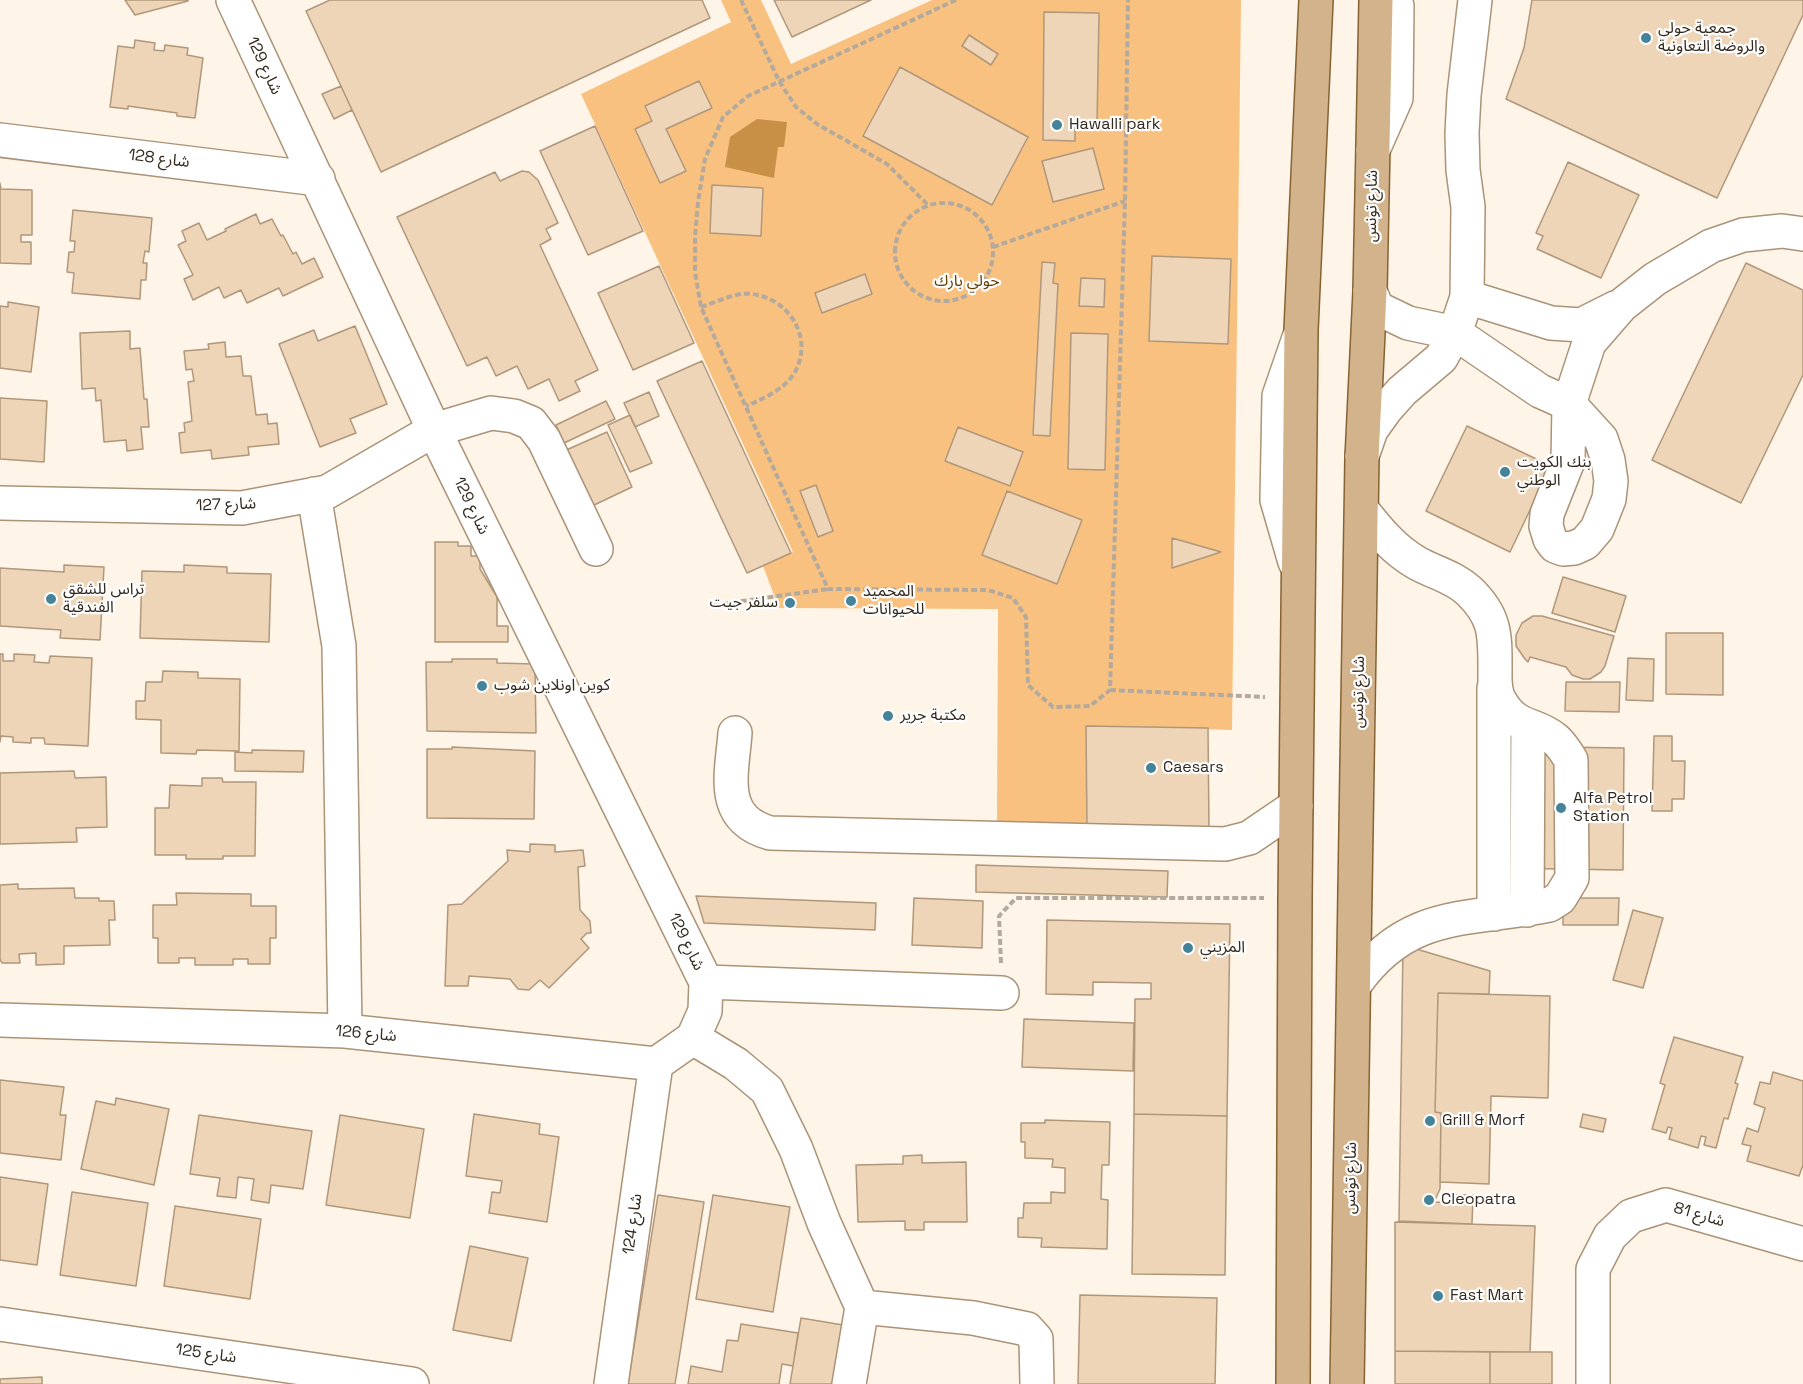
<!DOCTYPE html>
<meta charset="utf-8">
<style>
body{margin:0}
canvas{display:block;background:#fff4e8}
</style>
<canvas width="1803" height="1384"></canvas>
<script>
const context = document.querySelector('canvas').getContext('2d');
context.lineJoin = 'round';
function paint(path, color) {
  context.fillStyle = color;
  context.fill(path, 'evenodd');
}
function trace(path, color, width, dash) {
  context.strokeStyle = color;
  context.lineWidth = width;
  context.lineCap = dash ? 'butt' : 'round';
  context.setLineDash(dash || []);
  context.stroke(path);
}
function write(font, color, halo, rows, align = 'center') {
  context.font = font + ' "Space Grotesk","Noto Sans Arabic",sans-serif';
  context.lineWidth = 4.5;
  context.setLineDash([]);
  context.textBaseline = 'middle';
  context.strokeStyle = halo;
  context.fillStyle = color;
  for (const [text, x, y, turn = 0] of rows) {
    context.save();
    context.translate(x, y);
    context.rotate((+turn || 0) * Math.PI / 180);
    context.textAlign = isNaN(turn) ? turn : align;
    if (halo) context.strokeText(text, 0, 0);
    context.fillText(text, 0, 0);
    context.restore();
  }
}
const green = new Path2D(`
 M721,0H761L791,64L932,0H1241L1232,730L1086,726L1087,828L997,825L998,609L779,608L763,566L793,552L581,94L731,22Z`);
const water = new Path2D(`
 M757,119L787,122L784,147H778L774,178L725,167L730,137Z`);
const building = new Path2D(`
 M125,0H188V1L135,15Z
 M330,0H702L710,18L381,172L306,11Z
 M774,0H871L792,37Z
 M1532,0H1803V15L1717,198L1506,99L1524,48Z
 M1044,12L1099,13L1097,124L1075,123V141L1043,140Z
 M969,35L998,54L991,65L962,46Z
 M135,40L155,43L154,50L164,51L165,45L188,48L187,55L203,58L195,118L177,116V113L128,106V109L110,107L118,46L134,48Z
 M900,67L1028,137L992,205L863,136Z
 M699,81L712,108L666,129L686,171L660,183L635,129L652,121L645,106Z
 M341,86L352,110L334,119L322,94Z
 M595,126L643,231L588,255L540,151Z
 M1093,148L1104,189L1053,202L1042,161Z
 M1568,162L1639,195L1601,278L1537,249L1543,236L1536,233Z
 M522,171L529,172L538,180L558,223L546,229L551,239L540,245L598,370L575,381L580,391L559,401L549,379L528,389L517,366L496,376L487,357L467,366L397,217L495,172L500,181Z
 M0,183L1,189L32,190V235H21V242H31V264L0,263Z
 M712,185L763,188L761,236L710,233Z
 M73,210L152,218L149,252L145,251L143,263H147L146,280H141L140,299L72,293L74,273L67,272L69,252H74L75,241H70Z
 M256,214L260,224L272,219L281,236L283,235L293,254L296,252L302,264L314,258L323,277L283,296L279,288L247,303L241,290L224,298L219,287L193,300L184,279L193,275L178,245L186,241L182,231L199,223L207,240L226,231L225,229Z
 M1152,256L1231,259L1228,344L1149,341Z
 M1042,262L1055,263L1053,283L1058,284L1050,436L1033,435Z
 M1746,263L1803,290V375L1741,503L1652,460Z
 M659,266L694,343L633,370L598,293Z
 M865,274L872,294L822,313L815,293Z
 M1081,278L1105,279L1104,307L1079,306Z
 M8,302L39,307L31,372L0,368V306L8,307Z
 M355,326L387,404L350,419L356,433L320,447L279,344L314,330L318,341Z
 M130,331V349L140,348L144,399H147L149,427H141L143,449L127,451L126,440L104,442L101,400L96,401L95,388L82,389L80,333Z
 M1071,333L1108,334L1105,470L1068,469Z
 M225,342L226,357L241,356L243,376H251L256,415L267,414L268,424L277,423L279,444L248,447L249,455L212,459L211,450L181,453L179,433L185,432L184,423L192,421L188,382L194,381L192,369L186,370L184,351L209,349L208,344Z
 M702,361L791,553L747,573L657,381Z
 M649,392L659,416L635,427L624,403Z
 M0,398L47,401L44,462L0,459Z
 M606,401L615,419L564,443L556,425Z
 M630,415L652,463L630,472L608,425Z
 M1467,426L1551,466L1510,552L1426,511Z
 M958,427L1023,452L1010,486L945,461Z
 M607,432L632,487L590,507L564,451Z
 M816,485L833,531L818,537L800,491Z
 M1007,491L1082,520L1057,584L982,555Z
 M1172,538L1221,552L1172,568Z
 M435,542H458V546H471V556H480V569L497,597V626H508V642H435Z
 M64,565L104,567L100,640L60,638L61,630L0,626V568L64,572Z
 M184,565L227,567V573L271,574L269,642L140,638L142,571L184,572Z
 M1563,577L1626,596L1615,632L1552,613Z
 M1533,616H1542L1614,636L1605,666L1601,672L1590,679H1583L1572,675L1566,667L1530,657L1528,662L1525,659L1516,646V635L1522,623Z
 M1666,633H1723V695L1666,694Z
 M0,654H3V661H14V654L35,655L34,662L49,663L50,656L92,658L88,746L45,744L44,738H31V743L13,742V737L1,736L0,742Z
 M1628,658L1654,659L1653,701L1626,700Z
 M452,659H497V663L535,664L536,733L427,731L426,662H452Z
 M163,671L198,672V678L240,679L239,751L197,750L196,754L161,753V720L136,719V701H145L146,682H162Z
 M1566,682H1620L1619,712L1565,711Z
 M1086,726L1208,728L1209,830L1087,828Z
 M1654,736H1672V761H1685L1684,799H1672V811H1652Z
 M1500,746L1624,748L1623,870L1498,868Z
 M452,747L535,751L534,819L427,818V749H452Z
 M252,750L304,751L303,772L235,771V752L252,753Z
 M74,771L75,778L106,777L107,827L76,828L77,842L0,844V773Z
 M202,778H222L223,782H256L255,856H223V859H186V855H155V808H169L170,785L202,786Z
 M530,844L555,845V852L583,850L585,866L578,867L580,910L590,921L591,933H587L581,939L589,948L549,988L540,980L529,990L518,989L510,979L469,976L468,986H445L448,905L462,904L508,861L507,850L530,852Z
 M976,865L1168,871L1167,897L976,892Z
 M18,884V889L74,888L75,898H99V901H114L115,920H109L110,945L64,946V964L36,965V953L19,954L20,963H2L0,959V885Z
 M176,893L251,894V906H276V938H270V964H248V959H233V965H195V958H179V963H158V938H153V905H177Z
 M696,896L876,903L875,930L704,923Z
 M914,898L983,901L982,948L912,945Z
 M1563,898H1619L1618,925H1563Z
 M1633,910L1663,918L1643,988L1613,980Z
 M1047,920L1230,924L1227,1116L1134,1114L1135,999H1151V983L1093,982V995L1046,994Z
 M1403,945L1490,971L1489,994L1438,993L1435,1112L1441,1113L1440,1189L1434,1202L1454,1203L1455,1195H1473L1472,1224L1399,1221Z
 M1438,993L1550,996L1548,1098L1491,1096L1489,1184L1440,1182L1441,1113L1435,1112Z
 M1024,1019L1134,1023L1133,1071L1022,1067Z
 M1674,1037L1743,1057L1735,1083L1738,1084L1728,1119L1724,1118L1716,1148L1704,1145L1706,1137L1701,1136L1698,1148L1669,1139L1672,1128L1668,1127L1666,1133L1652,1129L1665,1085L1660,1083Z
 M1773,1072L1803,1081V1165L1799,1176L1747,1161L1751,1146L1742,1144L1747,1128L1758,1132L1765,1108L1754,1104L1760,1082L1770,1084Z
 M0,1080L64,1087L60,1115H66L61,1160L0,1153Z
 M116,1098L169,1109L154,1185L81,1169L96,1101L115,1105Z
 M474,1114L540,1124L539,1134L559,1137L547,1222L489,1213L492,1192L500,1193L502,1181L466,1176Z
 M1134,1114L1227,1116L1225,1275L1132,1274Z
 M1583,1114L1606,1119L1603,1132L1580,1127Z
 M199,1115L312,1131L303,1189L271,1185L269,1203L251,1200L254,1179L238,1177L236,1198L217,1196L220,1178L190,1174Z
 M340,1115L424,1129L410,1218L326,1205Z
 M1045,1120L1110,1122L1109,1165H1102L1101,1199L1108,1200L1107,1249L1041,1247L1042,1238L1018,1237V1218H1023L1024,1203H1051V1192L1065,1193V1168L1052,1167L1053,1159L1025,1158V1142H1021V1123H1045Z
 M922,1155V1163L966,1162L967,1222H924V1230H905V1221L858,1222L856,1165L903,1164V1156Z
 M0,1177L48,1184L37,1265L0,1260Z
 M72,1192L148,1203L136,1286L60,1275Z
 M658,1195L704,1202L675,1384H628Z
 M713,1195L790,1207L773,1312L696,1299Z
 M175,1206L261,1219L250,1299L164,1286Z
 M1395,1222L1535,1226L1530,1352L1395,1351Z
 M470,1246L528,1258L511,1341L453,1330Z
 M1080,1295L1217,1298L1215,1384H1078Z
 M801,1318L849,1326L839,1384H790Z
 M741,1324L798,1333L793,1366L782,1364L779,1384H688L691,1366L722,1372L727,1340L738,1341Z
 M1395,1351L1490,1352V1384H1395Z
 M1490,1352H1552V1384H1490Z
 M42,1377V1384H0V1379Z`);
const path = new Path2D(`
 M741,0L779,81L796,107L817,124L887,164L928,205
 M956,0L748,96L723,117L705,159L698,202L695,236V272L701,307L828,589L988,590L1013,598L1026,617L1028,685L1053,707L1090,706L1110,690L1125,201L1128,0
 M895 252a49 49 0 1 1 98 0a49 49 0 1 1-98 0Z
 M993,247L1125,201
 M701,307C714,303 728,296 741,294C780,290 814,330 797,368C788,388 765,398 746,406
 M714,605L828,589
 M1110,690L1265,697
 M1001,963L999,916L1016,898H1264`);
const minor = new Path2D(`
 M0,140L318,179
 M1373,150L1396,98L1397,6L1394,0
 M1370,291L1377,308L1408,323L1455,333L1540,391L1569,404L1601,439L1608,460L1611,481L1609,499L1597,529L1585,543L1574,548L1563,549L1555,546L1550,539L1546,526L1547,514L1568,461L1569,404L1589,343L1622,305L1655,279L1711,246L1743,235L1782,231L1803,234
 M1467,297L1551,323L1581,325L1615,308
 M1362,456L1371,430L1386,409L1402,391L1441,358L1455,333L1467,297L1468,207L1463,170L1462,133L1464,95L1475,0
 M314,494L339,646L345,1031
 M0,503L242,508L327,492L434,430L491,413L514,416L531,423L544,440L596,549
 M1295,562L1277,500L1279,396L1299,338
 M735,733C732,774 718,818 770,833L1225,844L1249,838L1296,806
 M1527,910L1528,727
 M1494,914V688
 M706,982L1002,993
 M1355,984C1408,909 1468,921 1549,905L1560,898L1572,878L1571,760C1566,752 1562,745 1555,739C1535,722 1516,730 1500,701C1494,691 1495,681 1495,670C1495,635 1496,617 1469,591C1454,577 1435,573 1417,563C1394,550 1378,530 1362,510
 M0,1020L345,1031L656,1064L693,1038L705,1011L706,982L434,430L233,0
 M693,1038L736,1064L767,1090L796,1149L824,1223L862,1307L849,1384
 M862,1307L973,1318L1027,1329L1036,1339L1037,1384
 M0,1324L412,1384
 M611,1384L656,1064
 M1593,1384V1269L1610,1236L1631,1216L1666,1205L1803,1244`);
const major = new Path2D(`
 M1293,1384L1295,898L1301,330L1316,0
 M1347,1384L1362,458L1370,291L1376,0`);
const markers = [
 [1646,38,6,"#448398"],
 [1057,125,6,"#448398"],
 [1505,472,6,"#448398"],
 [51,599,6,"#448398"],
 [851,601,6,"#448398"],
 [790,603,6,"#448398"],
 [482,686,6,"#448398"],
 [888,716,6,"#448398"],
 [1151,768,6,"#448398"],
 [1561,808,6,"#448398"],
 [1188,948,6,"#448398"],
 [1430,1121,6,"#448398"],
 [1429,1200,6,"#448398"],
 [1438,1296,6,"#448398"]
];
const poiNames = [
 ["جمعية حولي",1658,29],
 ["والروضة التعاونية",1658,47],
 ["Hawalli park",1069,125],
 ["بنك الكويت",1517,463],
 ["الوطني",1517,481],
 ["تراس للشقق",63,590],
 ["الفندقية",63,608],
 ["المحميد",863,592],
 ["للحيوانات",863,610],
 ["سلفر جيت",778,603,"right"],
 ["كوين اونلاين شوب",494,686],
 ["مكتبة جرير",900,716],
 ["Caesars",1163,768],
 ["Alfa Petrol",1573,799],
 ["Station",1573,817],
 ["المزيني",1200,948],
 ["Grill & Morf",1442,1121],
 ["Cleopatra",1441,1200],
 ["Fast Mart",1450,1296]
];
const streetNames = [
 ["شارع 129",264,66,65],
 ["شارع 128",159,159,7],
 ["شارع تونس",1372,206,-89],
 ["شارع 127",226,505,-2],
 ["شارع 129",471,506,64],
 ["شارع تونس",1359,692,-89],
 ["شارع 129",686,942,64],
 ["شارع 126",366,1034,5],
 ["شارع تونس",1351,1178,-89],
 ["شارع 81",1699,1215,16],
 ["شارع 124",633,1224,-82],
 ["شارع 125",206,1354,8]
];
const parkNames = [
 ["حولي بارك",967,282]
];
paint(green, '#f8c17f');
paint(water, '#c89047');
paint(building, '#eed5b7');
trace(building, '#b0977b', 1.5);
trace(minor, '#ab9377', 36);
trace(major, '#876233', 36);
trace(path, '#b3a99d', 4, [6, 3]);
trace(minor, '#fff', 33);
trace(major, '#d2b38b', 33);
for (const [x, y, r, color] of markers) {
  const dot = new Path2D();
  dot.arc(x, y, r, 0, 2 * Math.PI);
  context.fillStyle = color;
  context.fill(dot);
  trace(dot, '#fff', 2);
}
write('16px', '#33291e', '#fff', poiNames, 'left');
write('16px', '#33291e', '#fff', streetNames);
write('16px', '#633e01', '#fff', parkNames);
</script>
